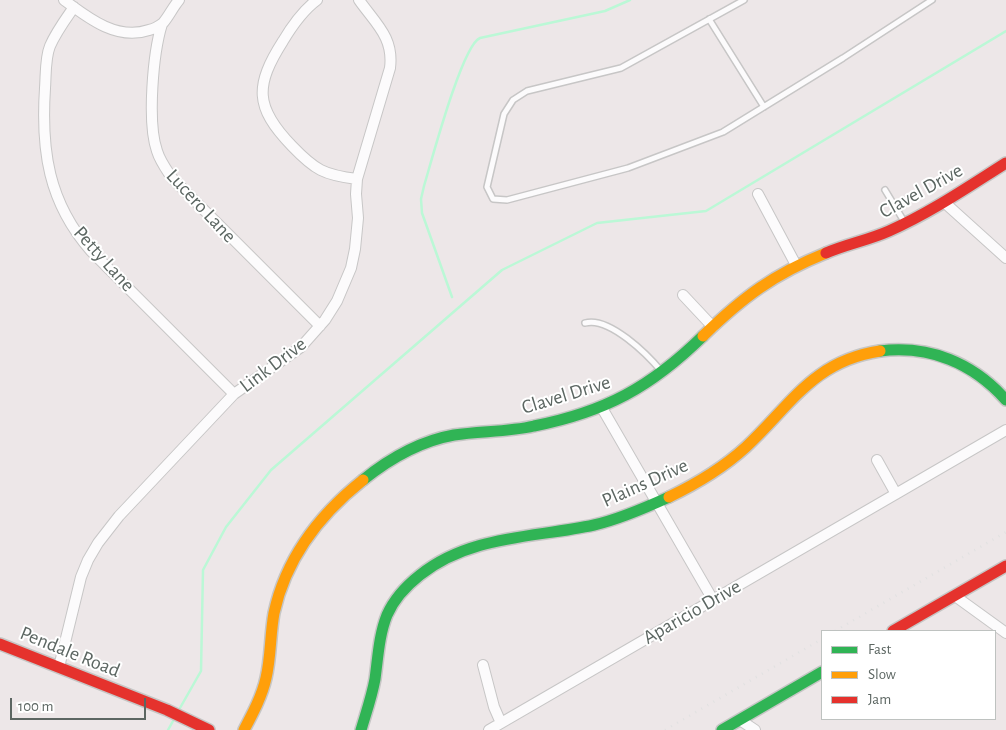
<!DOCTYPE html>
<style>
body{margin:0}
#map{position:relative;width:1006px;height:730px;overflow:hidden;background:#ede7e8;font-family:"Alegreya Sans",sans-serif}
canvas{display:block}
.legend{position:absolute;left:821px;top:630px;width:175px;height:90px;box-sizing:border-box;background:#fff;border:1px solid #bec2c0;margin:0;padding:6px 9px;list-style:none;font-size:15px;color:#5c6662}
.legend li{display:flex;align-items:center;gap:10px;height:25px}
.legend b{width:25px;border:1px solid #bec2c0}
.scale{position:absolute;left:10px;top:698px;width:136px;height:22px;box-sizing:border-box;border:2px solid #5c6662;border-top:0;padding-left:6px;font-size:15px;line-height:18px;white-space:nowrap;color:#5c6662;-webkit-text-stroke:4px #fff;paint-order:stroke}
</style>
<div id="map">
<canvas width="1006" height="730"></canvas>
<ul class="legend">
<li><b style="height:6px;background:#30b455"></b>Fast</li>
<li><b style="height:6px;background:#ff9f0a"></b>Slow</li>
<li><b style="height:6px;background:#e5322d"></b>Jam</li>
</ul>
<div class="scale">100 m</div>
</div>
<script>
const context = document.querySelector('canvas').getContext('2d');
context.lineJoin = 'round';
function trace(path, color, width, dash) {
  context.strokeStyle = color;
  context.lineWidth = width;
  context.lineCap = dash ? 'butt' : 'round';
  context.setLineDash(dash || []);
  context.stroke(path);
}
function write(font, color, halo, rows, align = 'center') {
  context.font = font + ' "Alegreya Sans",sans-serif';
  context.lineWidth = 4;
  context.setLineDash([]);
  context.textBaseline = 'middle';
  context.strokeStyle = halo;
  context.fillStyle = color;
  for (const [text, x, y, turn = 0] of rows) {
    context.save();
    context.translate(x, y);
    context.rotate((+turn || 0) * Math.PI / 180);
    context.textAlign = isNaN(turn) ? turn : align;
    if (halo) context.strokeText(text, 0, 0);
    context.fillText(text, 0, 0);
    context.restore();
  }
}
const stream = new Path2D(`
 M452,297L422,213L421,199L424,186C431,163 462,45 480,38L605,11L630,0
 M180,708L201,671L203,570L226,527L271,470L502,270L597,223L706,211L1006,31
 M168,730L173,721`);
const lane = new Path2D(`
 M744,0L621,68L527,91L513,100L504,114L487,187L493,199L507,200L628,168L723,132L843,58L932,0
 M709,19L764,107
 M885,190L905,223
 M585,323C609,316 648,355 662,372`);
const street = new Path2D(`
 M64,0C88,18 117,41 149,30C154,29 159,26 163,23C169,16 173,7 179,0
 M317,0C302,11 292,26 283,41C255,85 254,107 292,146C315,170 324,175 357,179
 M74,7C65,20 56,32 50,46C45,58 46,75 45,88C41,150 48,202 91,251L234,394
 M162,24C153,53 147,122 157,151C160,161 166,169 172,178L320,326
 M758,194L796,265
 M945,203L1006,258
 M683,295L713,327
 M602,408L713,600
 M877,460L896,494
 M955,596L1006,633
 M483,665L494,707L501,723
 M59,667L81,577L88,560L98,543L119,516L234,394L301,347L325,320L337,301L351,268L355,249L358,218L356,194L357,179L390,68C394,37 375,23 359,0
 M740,720L755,730
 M489,730L1006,430`);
const fast = new Path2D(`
 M880,351C930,345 973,363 1006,400
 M363,480C389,459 420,441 454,435C481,431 508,432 534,426C605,412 651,387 703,336
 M361,730C366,713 372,696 375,679C378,657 379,635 387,615C394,599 406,586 420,575C470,535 534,538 594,525C620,519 645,508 669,497
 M722,730L822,672`);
const slow = new Path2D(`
 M703,336C743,297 774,274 826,253
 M669,497C696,484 723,468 746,447C791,405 813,361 880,351
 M244,730C253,713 262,696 266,678C271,657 270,635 274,613C286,558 319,515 363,480`);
const jam = new Path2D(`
 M826,253C847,244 869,240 889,231C930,213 968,187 1006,163
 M893,631L1006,566
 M0,644L167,710L209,730`);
const rail = new Path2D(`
 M835,631L1006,532
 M665,730L822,639`);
const streetNames = [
 ["Clavel Drive",921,191,-29],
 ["Lucero Lane",201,206,47],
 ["Petty Lane",104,259,48],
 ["Link Drive",273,365,-37],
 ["Clavel Drive",566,395,-17],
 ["Plains Drive",645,483,-24],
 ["Aparicio Drive",692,612,-30],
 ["Pendale Road",70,652,22]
];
trace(stream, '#bbf8d6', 2.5);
trace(lane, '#c7c6c6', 8);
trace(street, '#c7c6c6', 12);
trace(fast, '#c6c6c5', 14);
trace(slow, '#c6c6c5', 14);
trace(jam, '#c6c6c5', 14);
trace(lane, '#fcfbfc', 5);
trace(street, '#fcfbfc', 10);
trace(fast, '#30b455', 11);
trace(slow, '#ff9f0a', 11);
trace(jam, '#e5322d', 11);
trace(rail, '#e1e1e1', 2.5, [1, 6]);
write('20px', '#5c6662', '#fff', streetNames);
</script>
